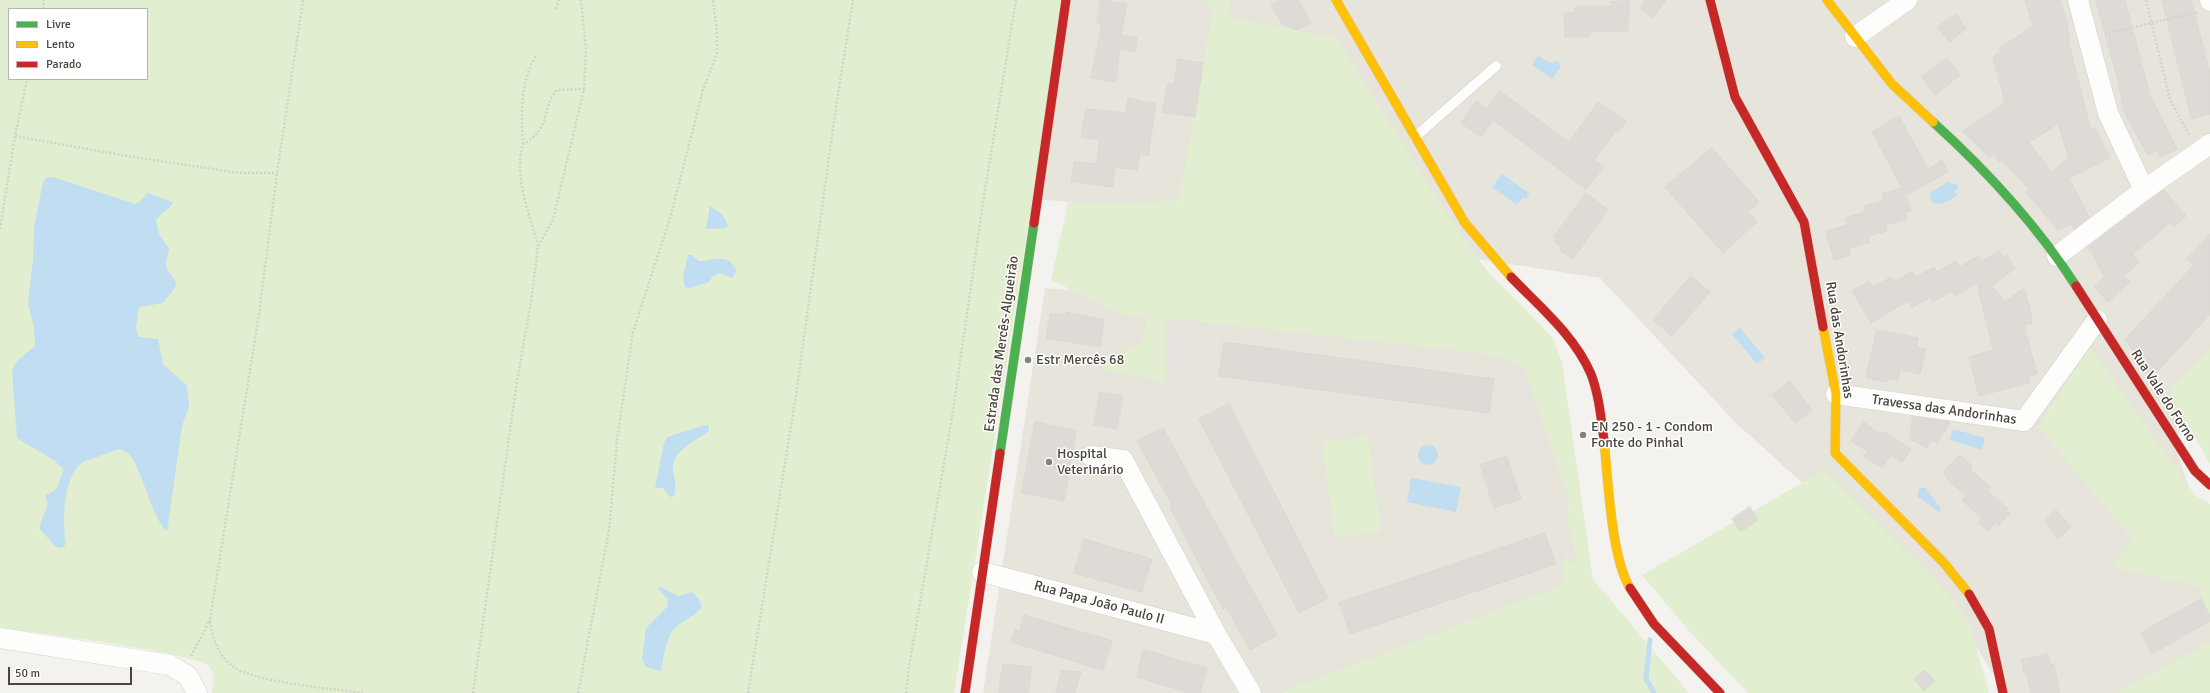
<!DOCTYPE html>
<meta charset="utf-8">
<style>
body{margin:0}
#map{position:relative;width:2210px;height:693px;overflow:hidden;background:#f4f2ee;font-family:Signika,sans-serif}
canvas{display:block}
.legend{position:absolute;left:8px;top:8px;width:140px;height:72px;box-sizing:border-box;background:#fff;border:1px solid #b7b4b0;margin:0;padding:5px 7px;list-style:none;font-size:12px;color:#4b4439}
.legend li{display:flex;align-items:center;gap:8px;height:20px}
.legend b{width:20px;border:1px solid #b7b4b0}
.scale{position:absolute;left:8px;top:667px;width:124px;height:18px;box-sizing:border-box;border:2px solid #4b4439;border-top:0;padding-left:5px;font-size:12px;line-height:14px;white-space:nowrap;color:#4b4439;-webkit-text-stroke:3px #fff;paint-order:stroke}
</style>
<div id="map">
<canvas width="2210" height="693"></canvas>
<ul class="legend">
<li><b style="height:5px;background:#4caf50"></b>Livre</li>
<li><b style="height:5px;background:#ffc107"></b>Lento</li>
<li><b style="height:5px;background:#c62828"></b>Parado</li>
</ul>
<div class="scale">50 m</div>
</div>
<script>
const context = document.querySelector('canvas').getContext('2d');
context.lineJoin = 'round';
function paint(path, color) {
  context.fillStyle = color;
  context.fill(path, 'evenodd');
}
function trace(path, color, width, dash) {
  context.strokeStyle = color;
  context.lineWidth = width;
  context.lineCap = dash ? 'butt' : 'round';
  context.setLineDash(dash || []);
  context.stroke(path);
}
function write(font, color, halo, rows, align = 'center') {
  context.font = font + ' Signika,sans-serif';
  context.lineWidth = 3;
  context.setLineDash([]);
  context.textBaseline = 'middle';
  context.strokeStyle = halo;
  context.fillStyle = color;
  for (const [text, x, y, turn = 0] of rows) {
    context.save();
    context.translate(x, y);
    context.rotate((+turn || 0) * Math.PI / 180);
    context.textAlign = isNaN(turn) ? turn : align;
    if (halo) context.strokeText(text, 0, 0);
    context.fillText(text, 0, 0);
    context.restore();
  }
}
const residential = new Path2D(`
 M1052,0H2210V387L2173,440L2210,549V644L2142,693H2005L1967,632L1736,423L1600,278L1185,214L1038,199Z
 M1045,288L1411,316L1528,356L1571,439L1587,601L1373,693H983Z`);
const green = new Path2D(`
 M0,0H1064L954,693H212C213,684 216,674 210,667C197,652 30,632 0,628ZM9,9H147V79H9Z
 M1202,0H1230L1229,18L1336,37L1453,224L1488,272L1553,338L1562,362L1593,579L1689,693H1280L1563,585L1569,498L1524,368L1510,361L1479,353L1165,318V382L1105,370L1106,360L1142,342L1147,316L1121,314L1051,280L1068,203L1179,201L1213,8Z
 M2090,347L2195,495L2210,504V627L2200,587L2111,567L2134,541L2038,426Z
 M2210,349V464L2169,390Z
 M1368,436L1381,532L1335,538L1322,442Z
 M1823,471L1936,579L1969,622L1989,693H1748L1690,632L1642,575Z
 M2210,642V693H2117Z`);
const parking = new Path2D(`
 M1981,198L1987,210L1945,233L1938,222Z
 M1188,320L1208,323L1197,338L1189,355L1179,392L1178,408L1170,402L1172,383L1168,327L1183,326Z
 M1522,373L1547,451L1537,456L1511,376Z
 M1566,523L1578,560L1570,563L1558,525Z`);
const water = new Path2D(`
 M1538,56L1550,63L1558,61L1561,67L1552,79L1532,65Z
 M1502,174L1530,194L1526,199L1523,197L1517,205L1492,187Z
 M53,177L135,204L140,202L147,193L173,202C169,211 161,212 156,220L159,234L169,249C169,254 165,261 166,265C167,274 177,277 176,286L163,303L139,307L136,328L139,337L158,339L163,364L187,386L189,407L182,426L167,532C149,511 146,481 132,458C129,454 124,450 119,449L83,462C63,474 62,523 66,544L62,548L56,547L39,528L48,503L45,496L56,489L64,470L55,461L17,438L12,370L17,361L35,346L34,327L28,303L33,259L34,228L43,182L46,178Z
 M1949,181L1950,184L1954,183L1959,186L1955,192L1958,195C1949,200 1941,207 1931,202L1930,193Z
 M710,206L722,214L728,225L726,228L706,229Z
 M688,255H692L699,261C712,262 728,250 736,271L732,278L720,273L713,276L709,282L690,288L685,287L683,277Z
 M1740,328L1765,358L1757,364L1732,334Z
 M705,425L709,426V431C696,441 670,451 673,471C675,480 677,487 674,496L670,497L663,488H655L664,443L667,437Z
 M1953,429L1985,438L1982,450L1950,440Z
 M1418 455a10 10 0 1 1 20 0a10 10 0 1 1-20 0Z
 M1411,478L1461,487L1456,512L1407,502Z
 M1919,488H1926L1941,509V511L1939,512L1917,496Z
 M661,587L679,596L692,592L699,599L702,606C696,616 684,620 676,627C665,637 664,658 661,671L646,667L642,659L646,628L668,606V600L658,588Z`);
const stream = new Path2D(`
 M1650,640L1646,679L1654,693`);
const building = new Path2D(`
 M1101,0L1127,4L1121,35L1137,38L1135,52L1120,49L1116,82L1091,78L1102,24L1097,23Z
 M1279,0H1298L1311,23L1298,30L1283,25L1271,5Z
 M1646,0H1666L1653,18L1640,8Z
 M2025,0H2060L2066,19L2070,40H2068L2091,130L2095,128L2110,158L2069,178L2089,217L2074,229L2071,224L2058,230L2026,192L2030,190L2002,160L1999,162L1994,154L1989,157L1963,131L2005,102L1993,57L2001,51L1999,49L2033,26ZM2058,124L2069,158L2052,172L2029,143Z
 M2096,0H2125L2150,95L2177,149L2161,157L2157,150L2148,155L2123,110L2119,86Z
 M2162,0H2191L2210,72V114L2192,119Z
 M1629,1L1628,31H1591L1589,37H1565L1564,13H1574L1576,6H1611V2Z
 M1956,14L1966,29L1949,42L1938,27Z
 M1947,58L1960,75L1935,95L1922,77Z
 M1178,59L1203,63L1195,117L1162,112L1168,83L1174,84Z
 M1500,91L1569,142L1598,102L1626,121L1618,133L1616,131L1594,160L1604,167L1586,189L1493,120L1481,137L1461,123L1476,101L1487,109Z
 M1128,98L1156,104L1148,156L1140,154L1137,170L1115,167L1113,186L1110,187L1071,181L1074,161L1096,164L1100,140L1081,137L1086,109L1125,113Z
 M1899,116L1928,169L1942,160L1948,172L1906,195L1911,211L1905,212L1907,219L1886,225L1887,231L1868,236L1870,242L1849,248L1851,255L1834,260L1826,231L1847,225L1845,218L1865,212L1864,206L1884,201L1882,194L1902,188L1872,132Z
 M1712,148L1759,202L1748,212L1757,222L1723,253L1665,187Z
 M2164,190L2186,216L2174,227L2171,222L2133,254L2140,262L2124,276L2130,282L2108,302L2094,287L2104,277L2091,250L2089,251L2087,248Z
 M1586,193L1608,210L1573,259L1560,250L1562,247L1554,242L1557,238L1554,237Z
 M2210,234V314L2151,379L2125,339L2194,265L2187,259Z
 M1999,251L2003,257L2007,255L2015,268L1992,286L2005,302L2024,288L2030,308L2032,323L2024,325L2037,374L2028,377L2030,383L1979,396L1969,357L1993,350L1977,283L1955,296L1952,291L1933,302L1930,297L1912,308L1908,301L1871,323L1852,291L1869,281L1873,287L1891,277L1894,282L1912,271L1916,277L1934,267L1937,272L1956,261L1960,267L1978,256L1981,261Z
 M1691,276L1710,292L1672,336L1653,320Z
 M1066,312L1104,320L1100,347L1046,338L1050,313L1066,315Z
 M1877,330L1918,338L1916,347L1926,349L1920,374L1900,370L1898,380L1888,378L1887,382L1866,378Z
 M1224,342L1494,379L1489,413L1219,376Z
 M1790,381L1812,410L1795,423L1772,395Z
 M1100,392L1123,396L1117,429L1094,425Z
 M1229,404L1328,598L1299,613L1199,419Z
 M1913,417L1950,422L1937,443L1931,440L1927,448L1910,439Z
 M1035,422L1076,430L1064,501L1022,493Z
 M1864,422L1881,435L1884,431L1911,449L1902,462L1891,455L1882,468L1864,456L1867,451L1851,441Z
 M1163,428L1277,635L1250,650L1226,607L1223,609L1169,506L1172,505L1137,441Z
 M1960,455L1972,466L1970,469L1991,488L1988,491L2008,509L2006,511L2010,514L1999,525L1996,522L1988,531L1978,522L1982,519L1962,500L1966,496L1946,478L1947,477L1943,473Z
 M1507,456L1521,499L1494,508L1480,465Z
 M1750,507L1758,520L1740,532L1732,519Z
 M2056,510L2071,527L2058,539L2045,520Z
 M1545,533L1556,564L1350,634L1339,603Z
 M1084,539L1152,559L1142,592L1074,573Z
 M2201,599L2210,616V621L2152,654L2141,633Z
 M1024,615L1112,641L1103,670L1011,642L1015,630L1019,631Z
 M1144,650L1207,668L1200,693H1188L1137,677Z
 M2048,654L2051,665L2054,664L2060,693H2031L2026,672L2024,673L2021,660Z
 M1003,664L1032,667L1028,693H999Z
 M1062,670L1081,672L1075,693H1056Z
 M1925,670L1935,681L1924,691L1914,679Z`);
const path = new Path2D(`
 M303,0L277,173L259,314L210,619C212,637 217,653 231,665C250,682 335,689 363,693
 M2146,0L2170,100L2190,136
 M43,9L44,0
 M556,9L559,0
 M2105,34L2198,12
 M15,136L127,156L239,173H277
 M523,144C521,115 520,81 536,56
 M0,229L15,136L27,79
 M538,246C530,215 513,175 523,144C553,128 540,108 557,90L584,89
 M191,656L210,620
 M473,693L517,381L531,302L538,246L553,220L584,89L586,48L581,0
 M578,693L609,531L617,440L633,332L671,215L703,90L717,53V31L713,0
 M748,693L796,395L836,107L853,0
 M906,693L909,667L953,411L982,209L1016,0`);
const lane = new Path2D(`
 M1415,137L1496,66`);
const street = new Path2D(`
 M2078,0L2108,113L2144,190
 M2210,0V1
 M1855,37L1907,0
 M2057,256L2144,190L2210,144
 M1836,394L2024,421L2097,320
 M1091,456L1123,460L1216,634
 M982,572L1216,634L1251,693
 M0,638L170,665L188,676L197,693`);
const fast = new Path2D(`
 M1933,122C1987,171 2037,225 2076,286
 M1000,453L1034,223`);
const slow = new Path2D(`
 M1336,0L1465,223L1511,277
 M1827,0L1892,84L1933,122
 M1823,327L1836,394L1835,453L1944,563L1969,594
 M1604,440C1608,478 1611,557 1630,588`);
const jam = new Path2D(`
 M1710,0L1735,97L1804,222L1823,327
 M1034,223L1066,0
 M1511,277C1540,307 1574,335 1591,374C1599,395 1601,418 1604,440
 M2076,286L2195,471L2210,485
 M1630,588L1654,624L1720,693
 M1969,594L1989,629L2003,693
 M965,693L1000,453`);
const markers = [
 [1028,360,4,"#868178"],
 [1583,435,4,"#868178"],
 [1049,462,4,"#868178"]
];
const streetNames = [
 ["Rua das Andorinhas",1839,340,81],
 ["Estrada das Mercês-Algueirão",1002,344,-82],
 ["Rua Vale do Forno",2163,396,57],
 ["Travessa das Andorinhas",1944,410,8],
 ["Rua Papa João Paulo II",1099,603,15]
];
const poiNames = [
 ["Estr Mercês 68",1036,360],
 ["EN 250 - 1 - Condom",1591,427],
 ["Fonte do Pinhal",1591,443],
 ["Hospital",1057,454],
 ["Veterinário",1057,470]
];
paint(residential, '#e7e4dc');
paint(green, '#e1eecf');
paint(parking, '#e6e3df');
paint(water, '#c0ddf1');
trace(stream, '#c0ddf1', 5);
paint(building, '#dedbd6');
trace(building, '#dcd9d4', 1);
trace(lane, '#d2d0cb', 11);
trace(street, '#d2d0cb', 21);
trace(fast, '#d3cfc5', 10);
trace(slow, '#d3cfc5', 10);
trace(jam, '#d3cfc5', 10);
trace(path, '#d3d2cc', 2.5, [2, 2]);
trace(lane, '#fdfdfc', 10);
trace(street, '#fdfdfc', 20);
trace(fast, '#4caf50', 9);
trace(slow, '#ffc107', 9);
trace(jam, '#c62828', 9);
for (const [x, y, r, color] of markers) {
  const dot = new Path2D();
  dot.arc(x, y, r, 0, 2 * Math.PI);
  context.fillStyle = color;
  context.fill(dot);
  trace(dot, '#fff', 1.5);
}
write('14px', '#4b4439', '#fff', streetNames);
write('14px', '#4b4439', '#fff', poiNames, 'left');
</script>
